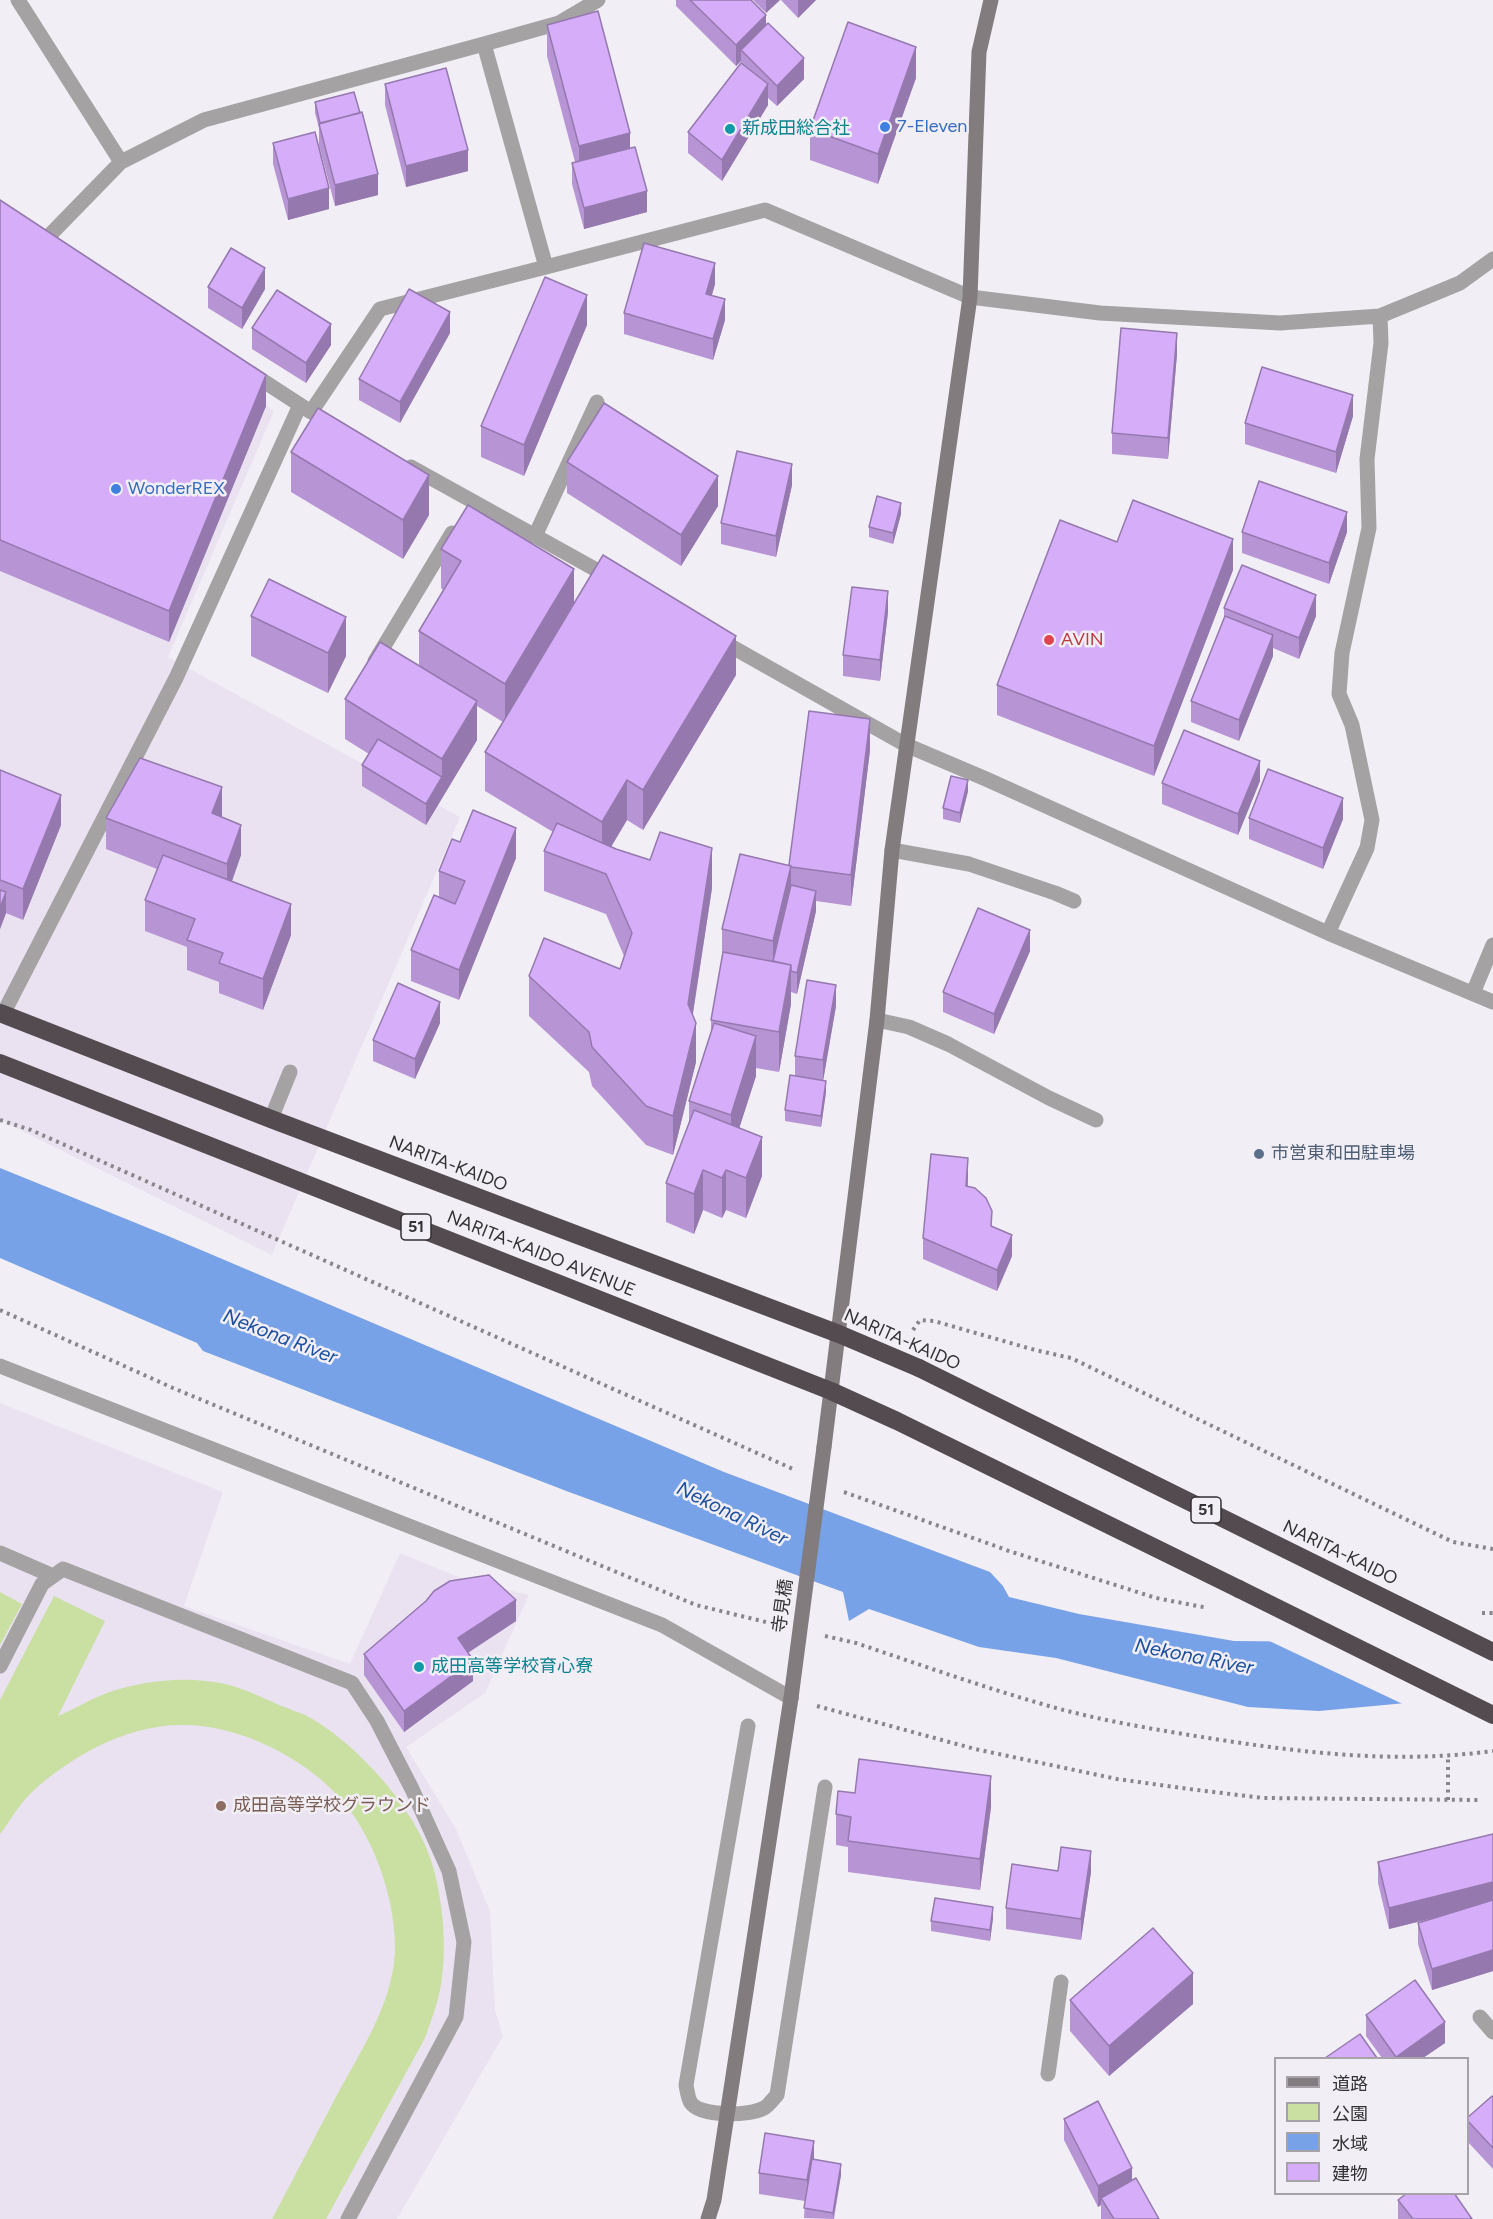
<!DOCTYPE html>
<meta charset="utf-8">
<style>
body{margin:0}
#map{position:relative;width:1493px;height:2219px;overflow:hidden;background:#f2eef5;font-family:Figtree,"Noto Sans JP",sans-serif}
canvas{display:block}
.legend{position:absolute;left:1274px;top:2057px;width:195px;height:138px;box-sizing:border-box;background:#f2eef5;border:2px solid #a6a2a8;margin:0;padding:8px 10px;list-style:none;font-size:18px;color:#333134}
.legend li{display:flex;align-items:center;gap:12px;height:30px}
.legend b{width:30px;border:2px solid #a6a2a8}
</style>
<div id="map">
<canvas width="1493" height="2219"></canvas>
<ul class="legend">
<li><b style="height:8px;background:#827c7f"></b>道路</li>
<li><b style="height:16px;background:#cae0a3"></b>公園</li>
<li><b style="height:16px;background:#77a2e7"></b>水域</li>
<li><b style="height:16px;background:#d5adf8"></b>建物</li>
</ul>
</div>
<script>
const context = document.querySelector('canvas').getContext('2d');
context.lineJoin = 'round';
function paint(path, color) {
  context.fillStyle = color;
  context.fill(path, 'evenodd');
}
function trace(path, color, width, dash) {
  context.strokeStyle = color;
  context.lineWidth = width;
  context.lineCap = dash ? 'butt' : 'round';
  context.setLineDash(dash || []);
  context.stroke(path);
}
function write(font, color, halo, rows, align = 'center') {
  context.font = font + ' Figtree,"Noto Sans JP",sans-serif';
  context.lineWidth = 5;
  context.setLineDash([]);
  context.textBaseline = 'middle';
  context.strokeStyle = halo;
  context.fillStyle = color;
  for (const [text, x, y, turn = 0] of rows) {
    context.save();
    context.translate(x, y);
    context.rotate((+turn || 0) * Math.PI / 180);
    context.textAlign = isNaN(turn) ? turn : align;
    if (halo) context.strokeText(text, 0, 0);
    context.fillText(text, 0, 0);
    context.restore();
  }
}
const built = new Path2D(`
 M0,230L274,411L168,657L460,817L272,1255L0,1120Z
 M0,1403L223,1492L184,1606L350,1664L400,1553L466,1580L529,1595L485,1693L406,1747L456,1829L490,1911L495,2010L503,2036L397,2219H0Z`);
const green = new Path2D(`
 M0,1592L22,1604L0,1645Z
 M54,1596L105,1621L58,1716C75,1709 90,1699 107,1693C137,1682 175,1677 206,1681C233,1683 255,1694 279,1705C289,1709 299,1712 309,1717C357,1744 414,1807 431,1860C442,1895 447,1940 442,1977C440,1998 432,2018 425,2038L326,2219H272C294,2178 315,2136 337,2095C362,2049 396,1998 395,1944C394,1895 373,1835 340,1798C303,1757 239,1725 184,1725C128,1724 70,1756 30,1794C19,1805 10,1821 0,1834V1700Z`);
const water = new Path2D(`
 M0,1168L168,1236L724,1472L990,1572L1003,1586L1009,1597L1079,1614L1234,1641L1438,1643L1493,1695L1319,1711L1248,1707L1056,1658L979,1647L869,1609L849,1621L843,1592L569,1492L203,1351L197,1343L0,1258Z`);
const pier = new Path2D(`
 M1493,1636V1698L1407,1706L1263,1638L1438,1640Z`);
const path = new Path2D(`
 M0,1120L31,1130L793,1469
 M0,1310L173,1388L696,1605L774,1624
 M913,1330L920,1320L934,1321L1035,1350L1071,1358L1453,1542L1493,1549
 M844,1492L1012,1552L1156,1598L1208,1608
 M1482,1613H1493
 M825,1636L856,1643C918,1664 980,1686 1042,1704C1096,1720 1153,1729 1208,1738C1304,1753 1396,1764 1493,1751
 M817,1706L975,1749L1117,1779L1189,1789L1263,1798L1478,1800
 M1448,1800V1756`);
const lane = new Path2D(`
 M535,536L597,402
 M375,661L452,533
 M892,850L969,864L1055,893L1074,901
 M877,1020L909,1027L948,1044L1049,1098L1096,1120
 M271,1119L290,1072
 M0,1366L662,1625L791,1698
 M0,1553L53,1576
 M0,1666L42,1584L63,1569L352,1683L377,1721L412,1789L449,1871L464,1942L456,2017L348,2219
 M748,1726L686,2085C687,2090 688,2099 691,2103C701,2117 750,2116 764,2108C768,2106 773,2099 777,2095L825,1787
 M1480,2017L1493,2032
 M1048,2074L1061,1982`);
const street = new Path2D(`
 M18,0L121,162
 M44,241L121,162L204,120L484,44
 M546,267L765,210L970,297L1100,313L1280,323L1380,316L1460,283L1493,259
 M251,373L311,412L380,309L546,267L484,44L559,23L598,0
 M411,467L611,578
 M718,639L906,745L986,779L1328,933L1493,1002
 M1328,933L1367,848L1372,820L1352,725L1339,694L1342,653L1369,528L1367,459L1381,343L1380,316
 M1473,993L1493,945
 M3,1014L176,678L300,405`);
const secondary = new Path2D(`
 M824,1447L877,1020L892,850L970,297L979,52L991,0
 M708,2219L714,2200L791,1698`);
const highway = new Path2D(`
 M0,1013L271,1119L839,1334L919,1368
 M0,1063L831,1391L897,1421L1239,1589`);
const secondaryBridge = new Path2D(`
 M791,1698L824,1447`);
const highwayBridge = new Path2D(`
 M919,1368L1493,1652
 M1239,1589L1493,1715`);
const wall = new Path2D(`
 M676,0H751L766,25L804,79L777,106L768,98V105L722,181L688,153V132L741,64V61L736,66L676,6Z
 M753,0H780L766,13Z
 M781,0H816L798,18Z
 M547,25L630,148L647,212L584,229L572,184V163L575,162L547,56Z
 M916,78L878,184L810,160V129Z
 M385,84L468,171L406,187L385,105Z
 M315,102L378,195L335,206L319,145V128L315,113Z
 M273,143L329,209L288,220L273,164Z
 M0,200L266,406L169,642L0,571Z
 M715,284L712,295L725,320L713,360L624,334V313Z
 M208,287L265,289L242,329L208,308Z
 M587,325L524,476L481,457V426Z
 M252,328L331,345L306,383L252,349Z
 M450,333L400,423L359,400V379Z
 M1177,354L1168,459L1112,454V433Z
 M1353,416L1336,473L1245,444V423Z
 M291,452L429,515L403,559L291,492Z
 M567,462L718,506L681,566L567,493Z
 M792,485L776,557L721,544V523Z
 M901,514L893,544L869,537V527Z
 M1242,532H1347L1329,584L1242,553Z
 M1117,542L1233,570L1154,776L997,715V685Z
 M441,549L574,604L736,675L643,830L627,820L611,847L712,888L693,1014L696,1062L673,1155L646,1145L592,1086L589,1072L529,1016V976L620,969L624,956L606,914L544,891V851L553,832L485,791V752L503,722L477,706V740L426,825L362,786V765L369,754L345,739V699L419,666V631L443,590L441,588Z
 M1224,608L1316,616L1299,659L1273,648V656L1239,741L1191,722V701L1224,618Z
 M888,612L880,681L843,676V655Z
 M251,616L346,656L328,693L251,656Z
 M870,750L851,906L816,901V911L797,994L791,992V1004L779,1072L756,1068V1076L739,1128L762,1176L746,1218L726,1210L722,1218L703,1210L694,1234L666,1222V1183L689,1123V1101L711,1033V1020L722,958V929L789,865Z
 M0,770L61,825L23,920L6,913L0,929Z
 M1260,781L1238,835L1162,804V783Z
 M968,791L960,823L943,819V808Z
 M222,817L241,855L232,881L291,935L263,1010L219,993V982L187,970V947L145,931V900L157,869L106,849V818Z
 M1249,818L1343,819L1323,869L1249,839Z
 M516,858L459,1000L411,981V950L439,897V871Z
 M1030,951L994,1034L943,1012V992Z
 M836,1006L823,1081L826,1092L821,1127L785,1121V1110L795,1076V1056Z
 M440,1023L415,1079L373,1061V1040Z
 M968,1178V1186L992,1226L1012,1256L997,1291L923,1259V1238Z
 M516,1621L468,1653L473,1681L404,1732L364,1675V1654Z
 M855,1793L991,1807L980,1890L848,1872V1847L836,1845V1814Z
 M1493,1834V1971L1432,1990L1418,1944V1923L1446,1915L1389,1929L1378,1883V1862Z
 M1058,1871L1091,1872L1081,1940L1006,1929V1908Z
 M993,1918L990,1941L931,1931V1921Z
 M1070,2000L1193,2004L1109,2076L1070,2031Z
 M1366,2015L1445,2043L1423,2058H1382L1366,2036Z
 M1493,2097V2169L1467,2141V2118Z
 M1064,2119L1132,2180L1159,2219H1101V2205L1098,2207L1064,2140Z
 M759,2173L841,2175L834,2219L804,2218L805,2201L759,2194Z
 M1398,2200L1472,2219H1398Z`);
const shadedWall = new Path2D(`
 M766,0H780L766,13Z
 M798,0H816L798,18Z
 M766,15V36L741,50V61L736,66V45Z
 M916,47V78L878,184V154Z
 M804,58V79L777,106V86Z
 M768,84V105L722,181V160Z
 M630,133V163L579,176V146Z
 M468,150V171L406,187V166Z
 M378,174V195L335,206V185Z
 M329,188V209L288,220V199Z
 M647,191V212L584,229V208Z
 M715,263V284L706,315V294Z
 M265,268V289L242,329V308Z
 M587,295V325L524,476V445Z
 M725,299V320L713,360V339Z
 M450,312V333L400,423V402Z
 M331,324V345L306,383V363Z
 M1177,333V354L1168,459V438Z
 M266,375V406L169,642V611Z
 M1353,395V416L1336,473V452Z
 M792,464V485L776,557V536Z
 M429,475V515L403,559V520Z
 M718,476V506L681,566V535Z
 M901,503V514L893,544V533Z
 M1347,512V532L1329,584V563Z
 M1233,539V570L1154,776V746Z
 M574,569V609L505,723V684Z
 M888,591V612L880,681V660Z
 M1316,595V616L1299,659V638Z
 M346,617V656L328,693V653Z
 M1273,635V656L1239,741V720Z
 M736,636V675L643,830V790Z
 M477,701V740L426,825V804L442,777V759Z
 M870,719V750L851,906V875Z
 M1260,761V781L1238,835V814Z
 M627,780V820L602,862V822Z
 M968,780V791L960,823V813Z
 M222,787V818L212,813Z
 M61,795V825L23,920V889Z
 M1343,798V819L1323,869V848Z
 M241,825V855L227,895V864Z
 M516,828V858L459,1000V970Z
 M712,848V888L688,1044V1004Z
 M791,866V905L773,967V941Z
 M816,891V911L797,994V973Z
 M6,892V913L0,929V908Z
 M291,904V935L263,1010V979Z
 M1030,930V951L994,1034V1014Z
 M791,965V1004L779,1072V1032Z
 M836,985V1006L823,1081V1060Z
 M440,1002V1023L415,1079V1059Z
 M696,1023V1062L673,1155V1116Z
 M756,1036V1076L731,1154V1115Z
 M826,1081V1092L821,1127V1116Z
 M762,1137V1176L746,1218V1178Z
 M968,1158V1178L966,1207V1186Z
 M703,1170V1210L694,1234V1194Z
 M726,1170V1210L722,1218V1178Z
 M1012,1235V1256L997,1291V1270Z
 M516,1600V1621L458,1659V1638Z
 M473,1660V1681L404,1732V1711Z
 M991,1776V1807L980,1890V1859Z
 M1091,1851V1872L1081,1940V1919Z
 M1493,1882V1903L1389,1929V1908Z
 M993,1907V1918L990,1941V1930Z
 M1493,1950V1971L1432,1990V1969Z
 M1193,1973V2004L1109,2076V2046Z
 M1445,2022V2043L1423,2058H1396V2057Z
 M814,2141V2161L807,2201V2180Z
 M841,2164V2175L833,2219V2213Z
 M1132,2168V2189L1101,2198V2205L1098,2207V2186Z`);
const building = new Path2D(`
 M690,0H751L766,15L736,45Z
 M598,11L630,133L579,146L547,25Z
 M848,22L916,47L878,154L810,129Z
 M768,23L804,58L777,86L741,50Z
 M741,63L768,84L722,160L688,132Z
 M446,68L468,150L406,166L385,84Z
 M354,92L360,113L320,123L315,102Z
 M362,112L378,174L335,185L319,124Z
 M315,132L329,188L288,199L273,143Z
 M635,147L647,191L584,208L572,163Z
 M0,200L266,375L169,611L0,540Z
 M644,243L715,263L706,294L725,299L713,339L624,313Z
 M231,248L265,268L242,308L208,287Z
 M545,277L587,295L524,445L481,426Z
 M409,289L450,312L400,402L359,379Z
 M277,290L331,324L306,363L252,328Z
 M1121,328L1177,333L1168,438L1112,433Z
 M1262,367L1353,395L1336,452L1245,423Z
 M604,403L718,476L681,535L567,462Z
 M318,408L429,475L403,520L291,452Z
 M737,451L792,464L776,536L721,523Z
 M1259,481L1347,512L1329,563L1242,532Z
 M877,496L901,503L893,533L869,527Z
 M1133,500L1233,539L1154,746L997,685L1060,520L1117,542Z
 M468,505L574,569L505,684L419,631L461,561L441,549Z
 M603,555L736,636L643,790L627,780L602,822L485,752Z
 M1242,565L1316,595L1299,638L1224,608Z
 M269,579L346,617L328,653L251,616Z
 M852,587L888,591L880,660L843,655Z
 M1225,616L1273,635L1239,720L1191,701Z
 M380,642L477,701L442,759L345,699Z
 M809,711L870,719L851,875L791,867V866L789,865Z
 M1184,730L1260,761L1238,814L1162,783Z
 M378,739L442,777L426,804L362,765Z
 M140,758L222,787L212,813L241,825L227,864L106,818Z
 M1268,769L1343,798L1323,848L1249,818Z
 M0,770L61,795L23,889L0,880Z
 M951,776L968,780L960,813L943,808Z
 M473,810L516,828L459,970L411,950L434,895L455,904L465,881L439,871L452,839L460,842Z
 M557,823L616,849L650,860L660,832L712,848L688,1004L696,1023L673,1116L646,1106L592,1047L589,1032L529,976L544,938L620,969L632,933L606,874L544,851Z
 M740,854L791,866L773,941L722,929Z
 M163,855L291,904L263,979L219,963L223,953L187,940L195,919L145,900Z
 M791,885L816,891L797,973L791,971V965L773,961Z
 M0,890L6,892L0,908Z
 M978,908L1030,930L994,1014L943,992Z
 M723,952L791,965L779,1032L711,1020Z
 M807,980L836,985L823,1060L795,1056Z
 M398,983L440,1002L415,1059L373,1040Z
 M714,1023L756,1036L731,1115L689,1101Z
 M790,1075L826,1081L821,1116L785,1110Z
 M694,1110L762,1137L746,1178L726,1170L722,1178L703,1170L694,1194L666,1183Z
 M931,1154L968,1158L966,1186L975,1188L986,1198L992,1211L991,1226L1012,1235L997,1270L923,1238Z
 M489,1575L516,1600L458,1638L473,1660L404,1711L364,1654L426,1601L434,1591L450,1581Z
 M859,1759L991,1776L980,1859L848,1841L851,1817L836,1814L838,1791L855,1793Z
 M1493,1834V1882L1389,1908L1378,1862Z
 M1061,1847L1091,1851L1081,1919L1006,1908L1012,1864L1058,1871Z
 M935,1898L993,1907L990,1930L931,1921Z
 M1493,1900V1950L1432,1969L1418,1923Z
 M1153,1928L1193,1973L1109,2046L1070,2000Z
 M1415,1980L1445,2022L1396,2057L1366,2015Z
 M1360,2034L1377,2058H1325Z
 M1492,2096L1493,2097V2148L1467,2120V2118Z
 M1098,2101L1132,2168L1098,2186L1064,2119Z
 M765,2133L814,2141L807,2180L759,2173Z
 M812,2159L841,2164L833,2213L804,2208Z
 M1136,2178L1159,2219H1114L1101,2198Z
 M1407,2193H1454L1472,2219H1413L1398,2200Z`);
const markers = [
 [885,127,6,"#3f7fe0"],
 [730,129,6,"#0f9aa8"],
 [116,489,6,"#3f7fe0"],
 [1049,640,6,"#e0444e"],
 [1259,1154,6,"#5c6f8a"],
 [419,1667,6,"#0f9aa8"],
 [221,1806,6,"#8d6e63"]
];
const shields = [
 [416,1227,30],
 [1206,1510,30]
];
const shieldNames = [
 ["51",416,1227],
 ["51",1206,1510]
];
const shopNames = [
 ["7-Eleven",897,127],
 ["WonderREX",128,489]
];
const cultureNames = [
 ["新成田総合社",742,129],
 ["成田高等学校育心寮",431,1667]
];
const healthNames = [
 ["AVIN",1061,640]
];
const serviceNames = [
 ["市営東和田駐車場",1271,1154]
];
const streetNames = [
 ["NARITA-KAIDO",448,1164,21],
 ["NARITA-KAIDO AVENUE",541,1254,22],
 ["NARITA-KAIDO",902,1340,24],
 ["NARITA-KAIDO",1340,1553,26],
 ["寺見橋",783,1606,-82]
];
const educationNames = [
 ["成田高等学校グラウンド",233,1806]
];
const waterNames = [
 ["Nekona River",280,1337,21],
 ["Nekona River",732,1514,26],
 ["Nekona River",1194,1657,11]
];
paint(built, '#eae2f1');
paint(green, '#cae0a3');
paint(water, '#77a2e7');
paint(pier, '#f2eef5');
trace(path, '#89868b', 4, [3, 4.5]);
trace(lane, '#a5a2a3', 15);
trace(street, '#a5a2a3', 15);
trace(secondary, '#827c7f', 15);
trace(highway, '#534b4f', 18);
trace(secondaryBridge, '#827c7f', 15);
trace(highwayBridge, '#534b4f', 18);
paint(wall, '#b795d5');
paint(shadedWall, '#9579ae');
paint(building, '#d5adf8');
trace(building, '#9579ae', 1.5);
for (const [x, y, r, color] of markers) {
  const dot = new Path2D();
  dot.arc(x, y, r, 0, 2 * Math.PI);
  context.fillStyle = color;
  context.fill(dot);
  trace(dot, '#f2eef5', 2);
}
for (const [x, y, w] of shields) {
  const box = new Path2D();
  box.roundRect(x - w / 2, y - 13, w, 26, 4.5);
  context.fillStyle = '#f2eef5';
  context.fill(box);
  trace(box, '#333134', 1.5);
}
write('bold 16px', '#333134', null, shieldNames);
write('18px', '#366cbe', '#f2eef5', shopNames, 'left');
write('18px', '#0d838f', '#f2eef5', cultureNames, 'left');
write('18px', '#be3a42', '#f2eef5', healthNames, 'left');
write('18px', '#4e5e75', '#f2eef5', serviceNames, 'left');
write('18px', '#333134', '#f2eef5', streetNames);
write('18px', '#785e54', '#f2eef5', educationNames, 'left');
write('italic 20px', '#1b4fa0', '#f2eef5', waterNames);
</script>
